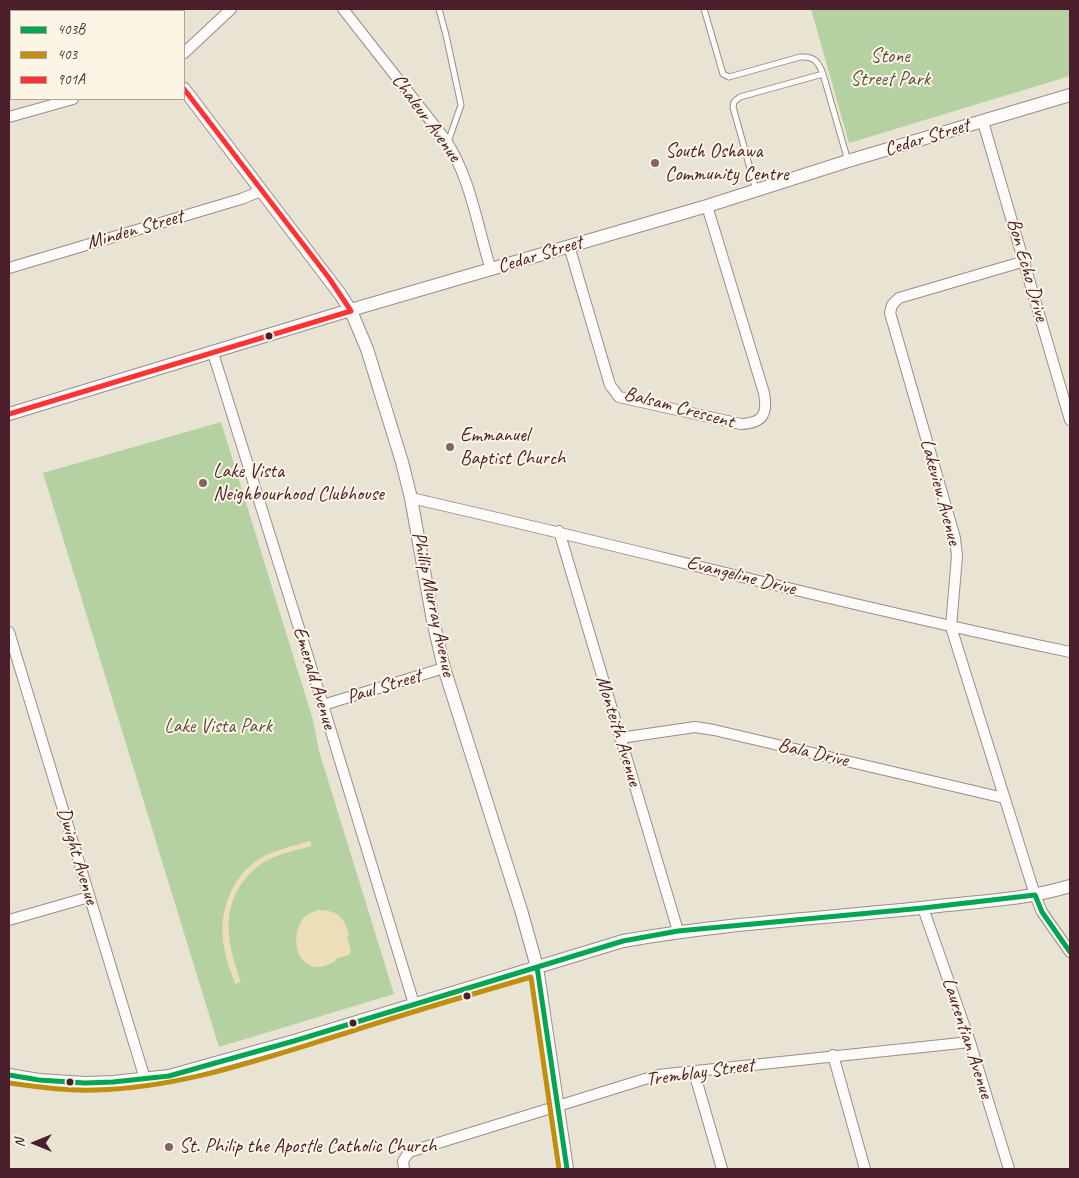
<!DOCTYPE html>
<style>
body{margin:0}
#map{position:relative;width:1079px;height:1178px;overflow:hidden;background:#e9e3d4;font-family:Caveat,sans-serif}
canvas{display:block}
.frame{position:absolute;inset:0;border:10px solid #4a1f2b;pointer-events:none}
.legend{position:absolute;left:10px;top:10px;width:175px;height:90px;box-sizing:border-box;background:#fcf5e5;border:1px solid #b59f9b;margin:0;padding:6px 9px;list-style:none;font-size:15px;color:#4a1f2b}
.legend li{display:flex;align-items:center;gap:10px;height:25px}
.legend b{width:25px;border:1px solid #b59f9b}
.north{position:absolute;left:10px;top:1118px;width:50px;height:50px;-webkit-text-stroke:4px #fcf5e5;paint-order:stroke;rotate:270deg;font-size:14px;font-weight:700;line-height:20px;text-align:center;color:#4a1f2b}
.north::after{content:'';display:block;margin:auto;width:18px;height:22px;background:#4a1f2b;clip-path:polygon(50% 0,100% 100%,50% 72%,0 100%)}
</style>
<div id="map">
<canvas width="1079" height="1178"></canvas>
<div class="frame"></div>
<ul class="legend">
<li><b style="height:6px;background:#00a651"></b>403B</li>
<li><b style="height:6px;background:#c08f0f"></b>403</li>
<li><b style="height:6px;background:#f33"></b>901A</li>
</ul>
<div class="north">N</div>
</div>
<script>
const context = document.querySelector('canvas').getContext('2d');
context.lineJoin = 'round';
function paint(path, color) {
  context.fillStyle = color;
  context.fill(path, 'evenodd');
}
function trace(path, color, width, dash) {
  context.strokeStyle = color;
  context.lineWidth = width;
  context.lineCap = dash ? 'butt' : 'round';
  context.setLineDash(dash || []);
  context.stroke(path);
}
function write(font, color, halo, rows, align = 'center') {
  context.font = font + ' Caveat,sans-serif';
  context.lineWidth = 4;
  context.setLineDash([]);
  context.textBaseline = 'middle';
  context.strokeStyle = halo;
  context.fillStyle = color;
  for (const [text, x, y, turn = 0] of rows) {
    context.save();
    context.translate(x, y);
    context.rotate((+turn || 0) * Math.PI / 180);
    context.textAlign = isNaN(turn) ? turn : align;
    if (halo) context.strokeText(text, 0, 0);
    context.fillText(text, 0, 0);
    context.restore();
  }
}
const green = new Path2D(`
 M811,9H1070V76L849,143Z
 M221,422L313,720L319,751L394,994L219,1047L43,473Z`);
const sand = new Path2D(`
 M310,841L312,846C297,850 281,853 268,860C257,865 249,874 242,883C220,915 229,948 241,982L235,984C231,972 226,960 224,947C218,914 230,878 259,859C274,850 293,846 310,841Z
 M319,910C339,911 344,917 349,935L347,936L351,951L349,955L335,959V962C331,963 325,966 320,967C294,969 290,931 305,916C309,913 314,911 319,910Z`);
const service = new Path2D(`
 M439,9L446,35L461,105L448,142
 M704,9L723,74L729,77L800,57C814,56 818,61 823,74L848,161
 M756,190L733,107L734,102L740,97L823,74`);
const minor = new Path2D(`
 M343,9L445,139C471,178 477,226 491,270
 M184,53L231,9
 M9,117L73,99
 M983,122L1070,420
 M569,246L610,385L619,397L741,424C763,423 768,414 764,393L707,206
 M1025,261L899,298L892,305L890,313L955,538L957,556L951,627L1035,895L1042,912L1070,952
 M9,268L241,199L261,191
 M213,353L323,705L414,1004
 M411,498C631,548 849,606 1070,652
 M559,531L678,931
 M9,632L145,1079
 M323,705L444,668
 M620,738L695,727L714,730L1004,798
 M923,908L970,1042L1009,1169
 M9,920L89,897
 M833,1055L865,1169
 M694,1072L722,1169
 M404,1169L403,1161L409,1152L658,1075L970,1042`);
const tertiary = new Path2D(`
 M122,9L124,11
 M184,89L340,294L351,311L367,349L402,462L411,498L433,621L444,668L521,910L537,967L567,1169
 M9,414L337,314L707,206L848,161L1070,95
 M9,1075L39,1080L85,1083L113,1082L169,1076L294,1041L623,941C728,922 834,918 939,906C983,901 1028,899 1070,886`);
const bus1 = new Path2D(`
 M537,967L567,1169
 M9,1075L39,1080L85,1083L113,1082L169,1076L294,1041L623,941L678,931L923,908L1035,895L1042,912L1070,952`);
const bus2 = new Path2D(`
 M9,1083C38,1087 66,1091 95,1090C182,1088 264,1058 346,1033C407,1013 469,995 531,977L559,1169`);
const bus3 = new Path2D(`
 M9,414L351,311L329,278L184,89`);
const markers = [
 [655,163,5,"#826466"],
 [269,336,4.5,"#4a1f2b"],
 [450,447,5,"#826466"],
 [203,483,5,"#826466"],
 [467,996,4.5,"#4a1f2b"],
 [353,1023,4.5,"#4a1f2b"],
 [70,1082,4.5,"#4a1f2b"],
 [169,1147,5,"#826466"]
];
const parkNames = [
 ["Stone",890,57],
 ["Street Park",890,80],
 ["Lake Vista Park",218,727]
];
const streetNames = [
 ["Chaleur Avenue",426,118,54],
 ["Cedar Street",927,138,-17],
 ["Minden Street",135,230,-16],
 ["Cedar Street",540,255,-17],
 ["Bon Echo Drive",1027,270,74],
 ["Balsam Crescent",679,408,15],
 ["Lakeview Avenue",940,492,75],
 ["Evangeline Drive",741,576,14],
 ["Phillip Murray Avenue",433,604,78],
 ["Emerald Avenue",314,678,73],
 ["Paul Street",384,687,-17],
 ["Monteith Avenue",618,731,73],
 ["Bala Drive",813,753,13],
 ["Dwight Avenue",77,856,73],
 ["Laurentian Avenue",967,1038,72],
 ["Tremblay Street",700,1073,-8]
];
const poiNames = [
 ["South Oshawa",665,152],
 ["Community Centre",665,175],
 ["Emmanuel",460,436],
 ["Baptist Church",460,459],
 ["Lake Vista",213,472],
 ["Neighbourhood Clubhouse",213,495],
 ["St. Philip the Apostle Catholic Church",179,1147]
];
paint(green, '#b6d1a1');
paint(sand, '#ecdeb6');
trace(service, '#998e89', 7);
trace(minor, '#998e89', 12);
trace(tertiary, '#998e89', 14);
trace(service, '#fcfbf9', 5);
trace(minor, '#fcfbf9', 10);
trace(tertiary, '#fcfbf9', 12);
trace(bus1, '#00a651', 5);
trace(bus2, '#c08f0f', 5);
trace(bus3, '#f33', 5);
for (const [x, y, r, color] of markers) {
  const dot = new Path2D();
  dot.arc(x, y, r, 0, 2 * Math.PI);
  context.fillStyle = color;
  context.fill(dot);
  trace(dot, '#fcf5e5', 2);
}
write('20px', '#5e5042', '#fcf5e5', parkNames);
write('20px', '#4a1f2b', '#fcf5e5', streetNames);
write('20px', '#4a1f2b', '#fcf5e5', poiNames, 'left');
</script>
